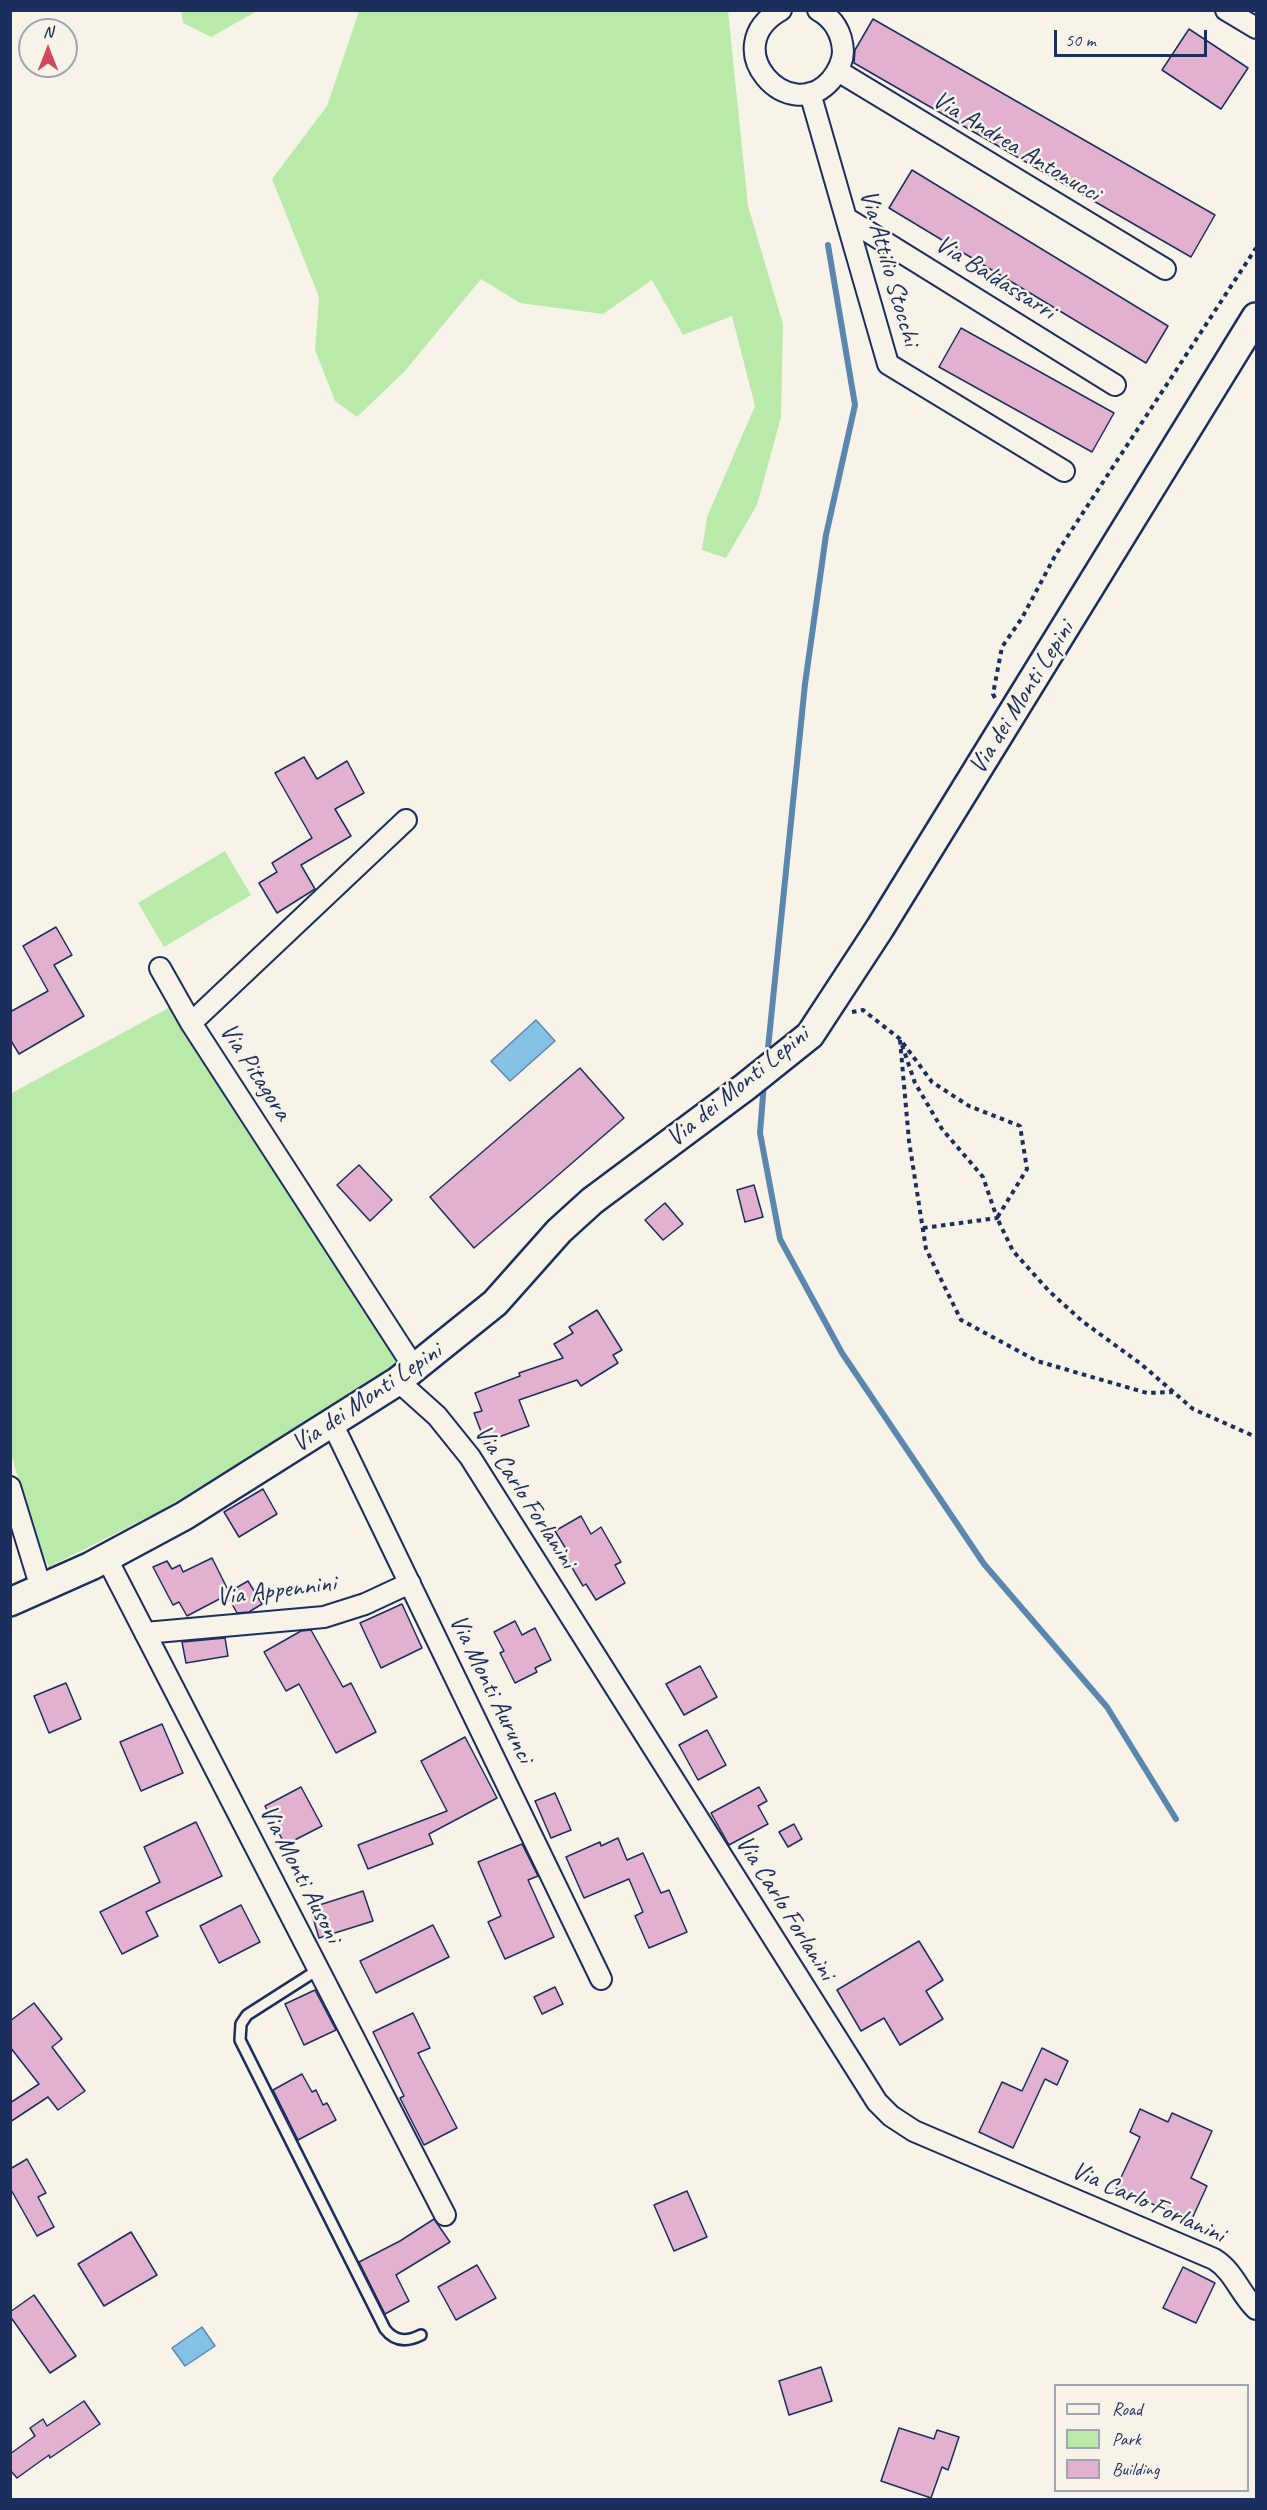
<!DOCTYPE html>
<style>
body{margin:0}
#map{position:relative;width:1267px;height:2510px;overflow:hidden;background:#f7f3e8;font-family:Caveat,sans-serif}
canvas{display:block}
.frame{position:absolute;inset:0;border:12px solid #1b2f5e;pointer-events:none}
.legend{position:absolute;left:1054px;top:2384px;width:195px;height:108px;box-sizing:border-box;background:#f7f3e8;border:2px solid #9fa5b1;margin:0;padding:8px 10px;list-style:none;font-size:18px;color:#1b2f5e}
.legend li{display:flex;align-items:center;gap:12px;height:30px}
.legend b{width:30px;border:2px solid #9fa5b1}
.north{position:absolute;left:18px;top:18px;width:60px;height:60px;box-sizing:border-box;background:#f7f3e8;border:2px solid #9fa5b1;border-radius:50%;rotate:0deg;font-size:16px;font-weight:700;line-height:24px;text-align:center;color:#1b2f5e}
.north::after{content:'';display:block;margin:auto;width:21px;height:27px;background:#d1495b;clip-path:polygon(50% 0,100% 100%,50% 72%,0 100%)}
.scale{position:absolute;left:1054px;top:30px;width:153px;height:27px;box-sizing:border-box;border:3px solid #1b2f5e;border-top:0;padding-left:8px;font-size:18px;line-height:21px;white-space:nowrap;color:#1b2f5e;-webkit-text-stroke:4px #f7f3e8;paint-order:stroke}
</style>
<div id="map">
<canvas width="1267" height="2510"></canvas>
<div class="frame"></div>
<ul class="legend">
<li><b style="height:8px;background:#f7f3e8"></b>Road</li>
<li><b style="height:16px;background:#baeaaa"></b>Park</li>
<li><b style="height:16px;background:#e2b1d0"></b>Building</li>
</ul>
<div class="north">N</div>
<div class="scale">50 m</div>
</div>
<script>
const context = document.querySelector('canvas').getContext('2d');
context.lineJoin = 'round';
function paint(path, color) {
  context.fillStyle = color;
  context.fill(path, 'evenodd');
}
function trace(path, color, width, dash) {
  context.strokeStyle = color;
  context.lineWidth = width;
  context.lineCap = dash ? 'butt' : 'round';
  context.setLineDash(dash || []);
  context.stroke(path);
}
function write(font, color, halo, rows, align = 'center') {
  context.font = font + ' Caveat,sans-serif';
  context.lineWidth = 5;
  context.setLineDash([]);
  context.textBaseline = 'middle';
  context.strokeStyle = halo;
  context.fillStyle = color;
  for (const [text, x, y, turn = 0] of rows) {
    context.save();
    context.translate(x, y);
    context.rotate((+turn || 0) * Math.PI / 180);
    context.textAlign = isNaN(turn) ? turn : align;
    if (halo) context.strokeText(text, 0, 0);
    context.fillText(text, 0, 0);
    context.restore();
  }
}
const green = new Path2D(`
 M181,11V10L257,11L211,37L183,23Z
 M359,11H728L748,206L783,324L781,417L757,505L726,558L702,550L707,517L755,406L732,316L683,335L652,280L603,314L520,303L481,279L404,372L357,417L335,401L315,350L319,297L272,179L327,106Z
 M225,851L251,895L164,947L138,903Z
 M172,1006L400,1363L164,1509L49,1567L37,1542L11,1454L10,1094Z`);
const water = new Path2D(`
 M536,1020L555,1041L510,1081L491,1061Z
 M202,2327L215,2346L185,2366L172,2348Z`);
const stream = new Path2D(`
 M767,1058L805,684L826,535L855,405L828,245
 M764,1083L760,1133L780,1239L842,1353L984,1564L1107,1707L1176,1819`);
const building = new Path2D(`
 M873,19L1215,215L1191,257L854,63L855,50Z
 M1189,29L1248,68L1221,109L1162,70Z
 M912,170L1168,326L1146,363L889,208Z
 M961,328L1114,413L1092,452L939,367Z
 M304,757L317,779L347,761L364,793L335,809L351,836L301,865L315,889L277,913L259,883L277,872L272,863L312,838L275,773Z
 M56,927L72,955L54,965L84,1016L19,1054L10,1039V1012L48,991L23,946Z
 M580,1068L624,1118L474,1248L430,1197Z
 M359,1165L392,1200L370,1221L337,1185Z
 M754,1185L763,1217L745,1222L737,1190Z
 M665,1203L683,1224L663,1240L645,1220Z
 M597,1310L622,1350L613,1355L618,1363L581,1386L577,1380L519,1400L529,1426L485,1442L474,1413L482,1411L475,1393L520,1376L519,1373L563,1358L554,1344L573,1333L569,1327Z
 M263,1489L277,1514L239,1537L224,1512Z
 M581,1516L591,1534L601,1527L621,1562L615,1565L625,1583L596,1600L586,1584L583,1586L562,1551L566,1549L555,1531Z
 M212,1558L229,1592L248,1581L262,1604L249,1612L237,1613L227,1595L187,1616L179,1602L173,1605L153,1567L167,1561L172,1569L180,1565L183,1572Z
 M402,1604L422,1648L381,1668L360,1623Z
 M515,1621L522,1635L535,1628L551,1660L535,1668L537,1672L515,1683L500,1653L504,1651L494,1632Z
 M311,1630L343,1687L351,1683L376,1732L336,1753L299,1684L286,1691L264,1652L301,1631Z
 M225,1638L228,1656L186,1663L182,1642Z
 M700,1666L717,1697L684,1715L666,1684Z
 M66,1683L81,1719L49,1733L34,1696Z
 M162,1724L183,1773L141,1791L120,1742Z
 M707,1730L726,1765L698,1780L679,1745Z
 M465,1737L497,1798L429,1834L433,1844L368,1869L358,1845L447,1811L421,1761Z
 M301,1787L322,1826L285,1845L265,1806Z
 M759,1787L767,1801L758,1806L768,1824L729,1845L711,1813Z
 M555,1793L571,1830L551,1838L535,1801Z
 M196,1822L222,1876L146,1912L158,1936L122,1954L100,1912L160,1882L144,1847Z
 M794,1824L802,1839L788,1847L779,1832Z
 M618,1838L627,1860L643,1853L661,1893L669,1890L687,1932L649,1948L635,1916L643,1912L629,1879L584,1898L566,1857L600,1842L601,1846Z
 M522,1844L538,1876L528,1880L554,1937L505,1959L488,1922L501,1916L478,1862Z
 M363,1891L373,1921L319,1938L310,1908Z
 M241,1905L260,1942L219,1963L200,1926Z
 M433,1925L449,1957L376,1993L360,1961Z
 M919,1941L943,1980L926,1991L943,2019L900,2045L884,2018L861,2031L837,1990Z
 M555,1987L563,2004L542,2014L534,1997Z
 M315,1990L336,2030L304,2045L285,2004Z
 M34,2003L62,2039L52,2047L85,2091L58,2110L48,2097L10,2122V2103L39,2084L10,2047V2021Z
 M413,2013L430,2048L418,2053L457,2128L424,2145L400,2098L404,2096L373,2032Z
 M1042,2048L1068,2061L1057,2085L1045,2079L1013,2148L979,2132L1002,2082L1022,2091Z
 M302,2074L312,2092L316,2090L323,2105L327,2103L336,2120L298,2140L273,2090Z
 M1140,2109L1168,2122L1172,2113L1212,2131L1191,2178L1207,2186L1191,2221L1116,2188L1140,2137L1130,2132Z
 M27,2159L46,2193L38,2197L54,2227L37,2236L10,2188V2169Z
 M687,2191L707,2237L674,2251L654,2205Z
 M434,2219L450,2242L396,2275L409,2301L385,2314L359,2262L400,2241Z
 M131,2232L157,2275L104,2306L78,2264Z
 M477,2265L496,2298L456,2320L438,2287Z
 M1183,2267L1215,2283L1196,2323L1163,2308Z
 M34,2295L76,2356L50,2373L10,2316V2312Z
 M821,2367L832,2401L789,2415L779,2381Z
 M84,2401L100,2424L50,2458L49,2455L17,2478L10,2470V2454L35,2436L30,2428L43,2419L47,2426Z
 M899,2428L934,2439L937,2430L959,2437L948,2470L942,2467L931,2498L881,2481Z`);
const path = new Path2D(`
 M995,698L993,694L1002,647L1022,618L1056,554L1256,248
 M852,1012L863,1010L900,1039L932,1082L969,1106L1020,1126L1027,1169L997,1218L1013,1251L1049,1291L1082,1321L1141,1364L1193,1409L1256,1437
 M900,1040L909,1141L926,1249L961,1320L1037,1361L1147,1393L1173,1392
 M902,1045L915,1083L942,1129L983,1177L997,1218L923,1228`);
const lane = new Path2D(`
 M319,1969L247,2015L241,2024L240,2040L385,2329C395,2342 407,2342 421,2335`);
const street = new Path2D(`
 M781,10C715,47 789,128 831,80C838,71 843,62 843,51C842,33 834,19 818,10
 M1226,10L1256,28
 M838,71L1165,269
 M810,93L888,364L1064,471
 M846,218L1115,385
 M406,820L191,1023L415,1369
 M160,968L191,1023
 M398,1381L437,1416L470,1457L877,2102L891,2116L914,2131L1214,2259C1234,2271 1240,2294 1256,2309
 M332,1423L601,1979
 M10,1487L41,1588
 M107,1559L445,2215
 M145,1633L324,1617L365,1604L410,1583`);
const secondary = new Path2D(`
 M10,1602L91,1566L184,1516L398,1381L495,1303L559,1231L592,1201L745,1087L810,1035L880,928L1256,317`);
const streetNames = [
 ["Via Andrea Antonucci",1016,147,31],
 ["Via Attilio Stocchi",889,268,74],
 ["Via Baldassarri",995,278,32],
 ["Via dei Monti Lepini",1022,698,-58],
 ["Via Pitagora",255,1072,57],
 ["Via dei Monti Lepini",738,1087,-39],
 ["Via dei Monti Lepini",367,1398,-34],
 ["Via Carlo Forlanini",525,1497,57],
 ["Via Appennini",276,1591,-7],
 ["Via Monti Aurunci",491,1689,64],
 ["Via Monti Ausoni",300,1874,63],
 ["Via Carlo Forlanini",785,1908,58],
 ["Via Carlo Forlanini",1148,2203,24]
];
paint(green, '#baeaaa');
paint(water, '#85c2e5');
trace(water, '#5b87af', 1.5);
trace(stream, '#5b87af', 6);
paint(building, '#e2b1d0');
trace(building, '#1b2f5e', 1.5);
trace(lane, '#1b2f5e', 14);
trace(street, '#1b2f5e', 24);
trace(secondary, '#1b2f5e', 32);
trace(path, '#1b2f5e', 4, [4.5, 4.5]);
trace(lane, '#f7f3e8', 9);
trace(street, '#f7f3e8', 20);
trace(secondary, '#f7f3e8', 27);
write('26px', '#1b2f5e', '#f7f3e8', streetNames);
</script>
